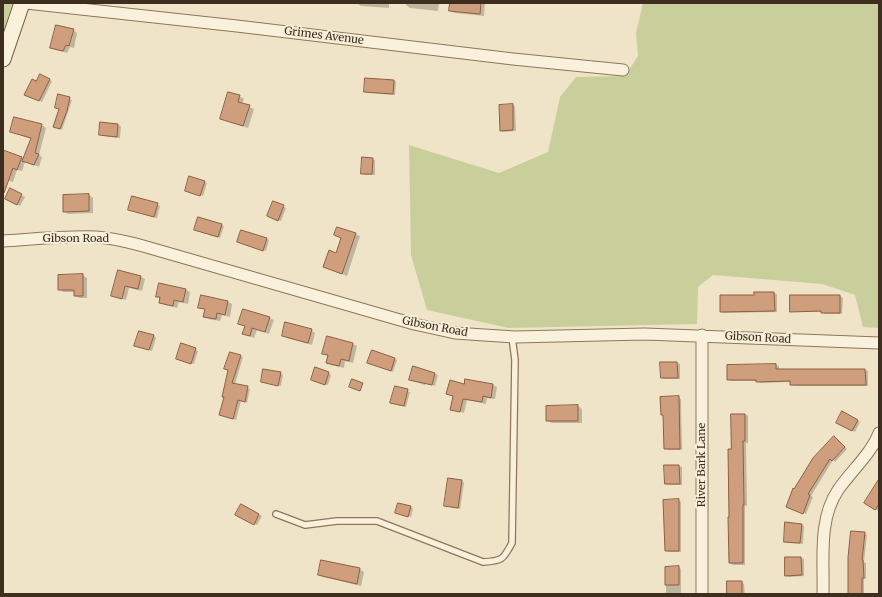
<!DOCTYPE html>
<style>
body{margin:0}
#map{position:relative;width:882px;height:597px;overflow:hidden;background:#f0e4c8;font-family:Merriweather,serif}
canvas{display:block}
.frame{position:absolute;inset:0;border:4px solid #3d2e20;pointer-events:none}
</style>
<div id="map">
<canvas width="882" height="597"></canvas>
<div class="frame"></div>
</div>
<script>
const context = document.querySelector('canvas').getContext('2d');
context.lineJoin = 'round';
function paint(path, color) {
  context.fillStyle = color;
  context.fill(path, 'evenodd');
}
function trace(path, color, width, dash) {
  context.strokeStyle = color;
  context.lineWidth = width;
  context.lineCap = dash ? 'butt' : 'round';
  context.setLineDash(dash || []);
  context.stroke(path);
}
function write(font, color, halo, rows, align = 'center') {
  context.font = font + ' Merriweather,serif';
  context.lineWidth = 4;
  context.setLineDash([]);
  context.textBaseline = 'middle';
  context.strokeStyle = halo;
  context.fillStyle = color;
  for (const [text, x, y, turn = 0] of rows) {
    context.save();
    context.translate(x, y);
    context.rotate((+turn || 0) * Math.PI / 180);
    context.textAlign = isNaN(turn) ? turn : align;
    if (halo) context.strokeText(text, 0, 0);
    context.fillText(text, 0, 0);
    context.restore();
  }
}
const green = new Path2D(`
 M3,3H13L3,32Z
 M643,3H879V328L863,327L855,295L822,284L713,275L698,287L697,324L509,328L427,310L411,255L409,145L499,173L548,152L560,97L576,77L625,76L638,56L636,33Z`);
const shadow = new Path2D(`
 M357,3H389V8L361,6Z
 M406,3H439L438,11L410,8L406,5Z
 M451,3H485L484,16L455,13L451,11Z
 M73,30L77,33L74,48L70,47L67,53L56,50L51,48Z
 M40,75L52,81L42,102L28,96Z
 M394,80L396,82L395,95L368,93L365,92Z
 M58,96L72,100L62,130L57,128L60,109Z
 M239,96L244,99L242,104L254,109L248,128L221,119Z
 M513,105L515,107L516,131L503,132L501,130Z
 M15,118L42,125L46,128L39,155L42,157L39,167L25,162L22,171L17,170L13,182L3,179V155L24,159L31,139L11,132Z
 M101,123L118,125L121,126L120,138L103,136L100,135Z
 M373,159L375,160V175H365L362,173Z
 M204,182L207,183L203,196L189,192Z
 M11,190L25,197L20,206L6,199Z
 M89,195L93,198V213L68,214L64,211Z
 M133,197L160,206L157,218L132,211Z
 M283,206L286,208L281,221L270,217Z
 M221,225L224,226L220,238L197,231Z
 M355,234L360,236L347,276L324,267Z
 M267,239L269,240L266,251L238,242Z
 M118,271L141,277L145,279L142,291L129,288L126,300L112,296Z
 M82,275L87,278V298H80L75,296V292H63L59,289Z
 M160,284L186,290L190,292L188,304L179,302L177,308L165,305L160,302L161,298L157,296Z
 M755,293H774L777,294V312L724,313L721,312L755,296Z
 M202,296L228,302L232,304L230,317L222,315L220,321L208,319L204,316L205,310L199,307Z
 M840,296L843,298L842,314H825L822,312H794L791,311Z
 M269,318L274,320L269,334L257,330L254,338L244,334L246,327L239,324Z
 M311,330L315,333L312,345L287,338L283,336Z
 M154,336L156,338L152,351L138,347Z
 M327,337L353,344L357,346L353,363L345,361L344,368L331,365L327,363L328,356L323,353Z
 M182,345L198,351L194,364L180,360Z
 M240,356L243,357L235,384L250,389L247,403L241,401L236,420L220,415L225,397Z
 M395,359L397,360L393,372L371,364Z
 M661,363H677L680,364V379H664L662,377Z
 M776,365L779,366V370H865L868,371V386H794L791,385V382L760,383L757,381H731L728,379Z
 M414,368L438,375L435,386L425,383V385L410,380Z
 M280,373L283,375L281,386L262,382Z
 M329,373L331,375L328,385L314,381Z
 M466,380L493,385L497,387L495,399L487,398L486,404L467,400L464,413L451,409L454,397L447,394L465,385Z
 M395,387L410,392L406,407L394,404Z
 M678,397L681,399L682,450H668L665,448Z
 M578,406L582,409V423H552L547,421Z
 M842,413L860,422L855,432L837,422Z
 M745,414L748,416V443H746L747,506H745V565H733L730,563L732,450Z
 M834,437L847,449L835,462L833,460L811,496L813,497L806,514L790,508L795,490Z
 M679,466L682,467V485H668L666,484Z
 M462,481L464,483L460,509L445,506Z
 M879,486V509L878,511L865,503Z
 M678,500L681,502V552H669L666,550Z
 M241,506L262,516L257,525L236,515Z
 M410,507L413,508L411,517L396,513Z
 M802,525L804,526L803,544L787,543L785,541Z
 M865,533L867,535L864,562L866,563V579H864V594H849Z
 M801,558L804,559V576L789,577L786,575Z
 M322,561L360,569L364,572L361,586L323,577L319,575Z
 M679,567L681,569V594H666V568Z
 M742,582L744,584L745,594H729Z
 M788,593H801L802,594H788Z`);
const building = new Path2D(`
 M450,3H481L480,14L449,11Z
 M56,25L74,29L69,46L66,45L63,51L50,48Z
 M40,74L50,79L39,101L24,95L32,79L36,81Z
 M365,78L394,80L393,94L364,92Z
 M228,92L240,95L238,102L250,105L243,126L220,119Z
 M58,94L70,97L67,111L60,129L53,127L59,109L55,108Z
 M513,104V130L500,131L499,105Z
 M14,117L42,124L35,153L39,154L34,165L22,161L31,138L10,132Z
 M100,122L118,124L117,137L99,135Z
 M3,150L22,157L17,170L13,168L4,193L3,192Z
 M362,157L373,158L372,174H361Z
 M189,176L205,181L200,196L185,191Z
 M10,188L22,194L17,205L5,199Z
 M89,194V211L63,212V195Z
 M132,196L158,203L154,217L128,210Z
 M273,201L284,205L278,221L267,216Z
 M198,217L222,224L218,237L194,230Z
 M337,227L356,233L342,274L323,267L329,250L336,253L341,238L334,235Z
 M241,230L267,238L263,251L237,242Z
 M118,270L141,276L138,289L125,286L122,299L111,296Z
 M83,274V296H74V290H58V275Z
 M159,283L186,289L183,302L174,300L173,306L159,303L160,297H156Z
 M754,292H774L775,311L720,312V295H754Z
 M201,295L228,301L225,315L217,313L216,319L203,317L205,309L198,308Z
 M790,295H840V313H821V311L790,312Z
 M243,309L270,317L265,332L252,328L250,336L242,334L245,326L238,324Z
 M285,322L312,329L308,343L282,336Z
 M139,331L154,335L149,350L134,346Z
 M327,336L353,343L349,361L341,359L339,366L326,363L328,355L322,354Z
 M181,343L196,348L191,364L176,359Z
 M372,350L395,358L391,371L367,363Z
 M230,352L241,355L232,383L248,386L245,402L238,400L233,419L219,415L224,397H222L228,370L224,369Z
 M660,362H677L678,378H661Z
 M776,364V369H865L866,385H790V381L756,382V380H727V365Z
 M413,366L435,373L432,385L409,380Z
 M315,367L329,372L325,385L311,380Z
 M263,369L281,372L278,386L261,382Z
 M352,379L363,383L360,391L349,387Z
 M465,379L493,384L491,398L483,396L482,402L463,399L460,412L450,410L453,396L446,394L450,380L464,384Z
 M395,386L408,389L404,406L390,403Z
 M679,396L680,449H664L663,415H661L660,397Z
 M578,405V421H546V406Z
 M842,411L858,420L852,431L836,423Z
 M731,414H745V441H743L744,505H743V563H729L728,517H729L728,449H731Z
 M834,436L845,447L832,461L830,459L808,494L810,495L803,514L786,507L793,488L794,489L813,458Z
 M664,465H679L680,484H665Z
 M448,478L462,480L458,508L444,506Z
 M879,479V504L875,510L864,503Z
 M679,499V551H665L663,500Z
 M398,503L411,506L408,517L395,513Z
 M241,504L259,514L254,525L235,515Z
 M785,522L802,524L800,543L784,542Z
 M851,531L865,532L862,560H863L864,578H862V594H848V558Z
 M785,557H801L802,575L785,576Z
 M321,560L360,568L357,584L318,575Z
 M679,566V585H665V567Z
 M727,581H742V594H727Z`);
const lane = new Path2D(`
 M276,514L305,525L337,521H377L483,562C502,561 503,560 512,543L515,360L512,337`);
const street = new Path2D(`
 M26,3L237,26L513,59L623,70
 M3,241C34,239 65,236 96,237C114,238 133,243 150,248L414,324L455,333L484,335L515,337L645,334L879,343
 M702,335V594
 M823,594C824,559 818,520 838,490C851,471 871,454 879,433`);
const secondary = new Path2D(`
 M3,59L22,3`);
const streetNames = [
 ["Grimes Avenue",324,36,7],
 ["Gibson Road",76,239],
 ["Gibson Road",435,327,11],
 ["Gibson Road",758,338,3],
 ["River Bark Lane",702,465,-90]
];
paint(green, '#c9cf9b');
paint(shadow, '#0003');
paint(building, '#cf9f7d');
trace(building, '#8d5f41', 1);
trace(lane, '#8d765c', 8);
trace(street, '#8d765c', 13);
trace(secondary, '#6f573f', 17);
trace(lane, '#faf1dc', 5.5);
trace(street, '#faf1dc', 11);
trace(secondary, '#faf1dc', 15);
write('11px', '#3d2e20', '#f7eed8', streetNames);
</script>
